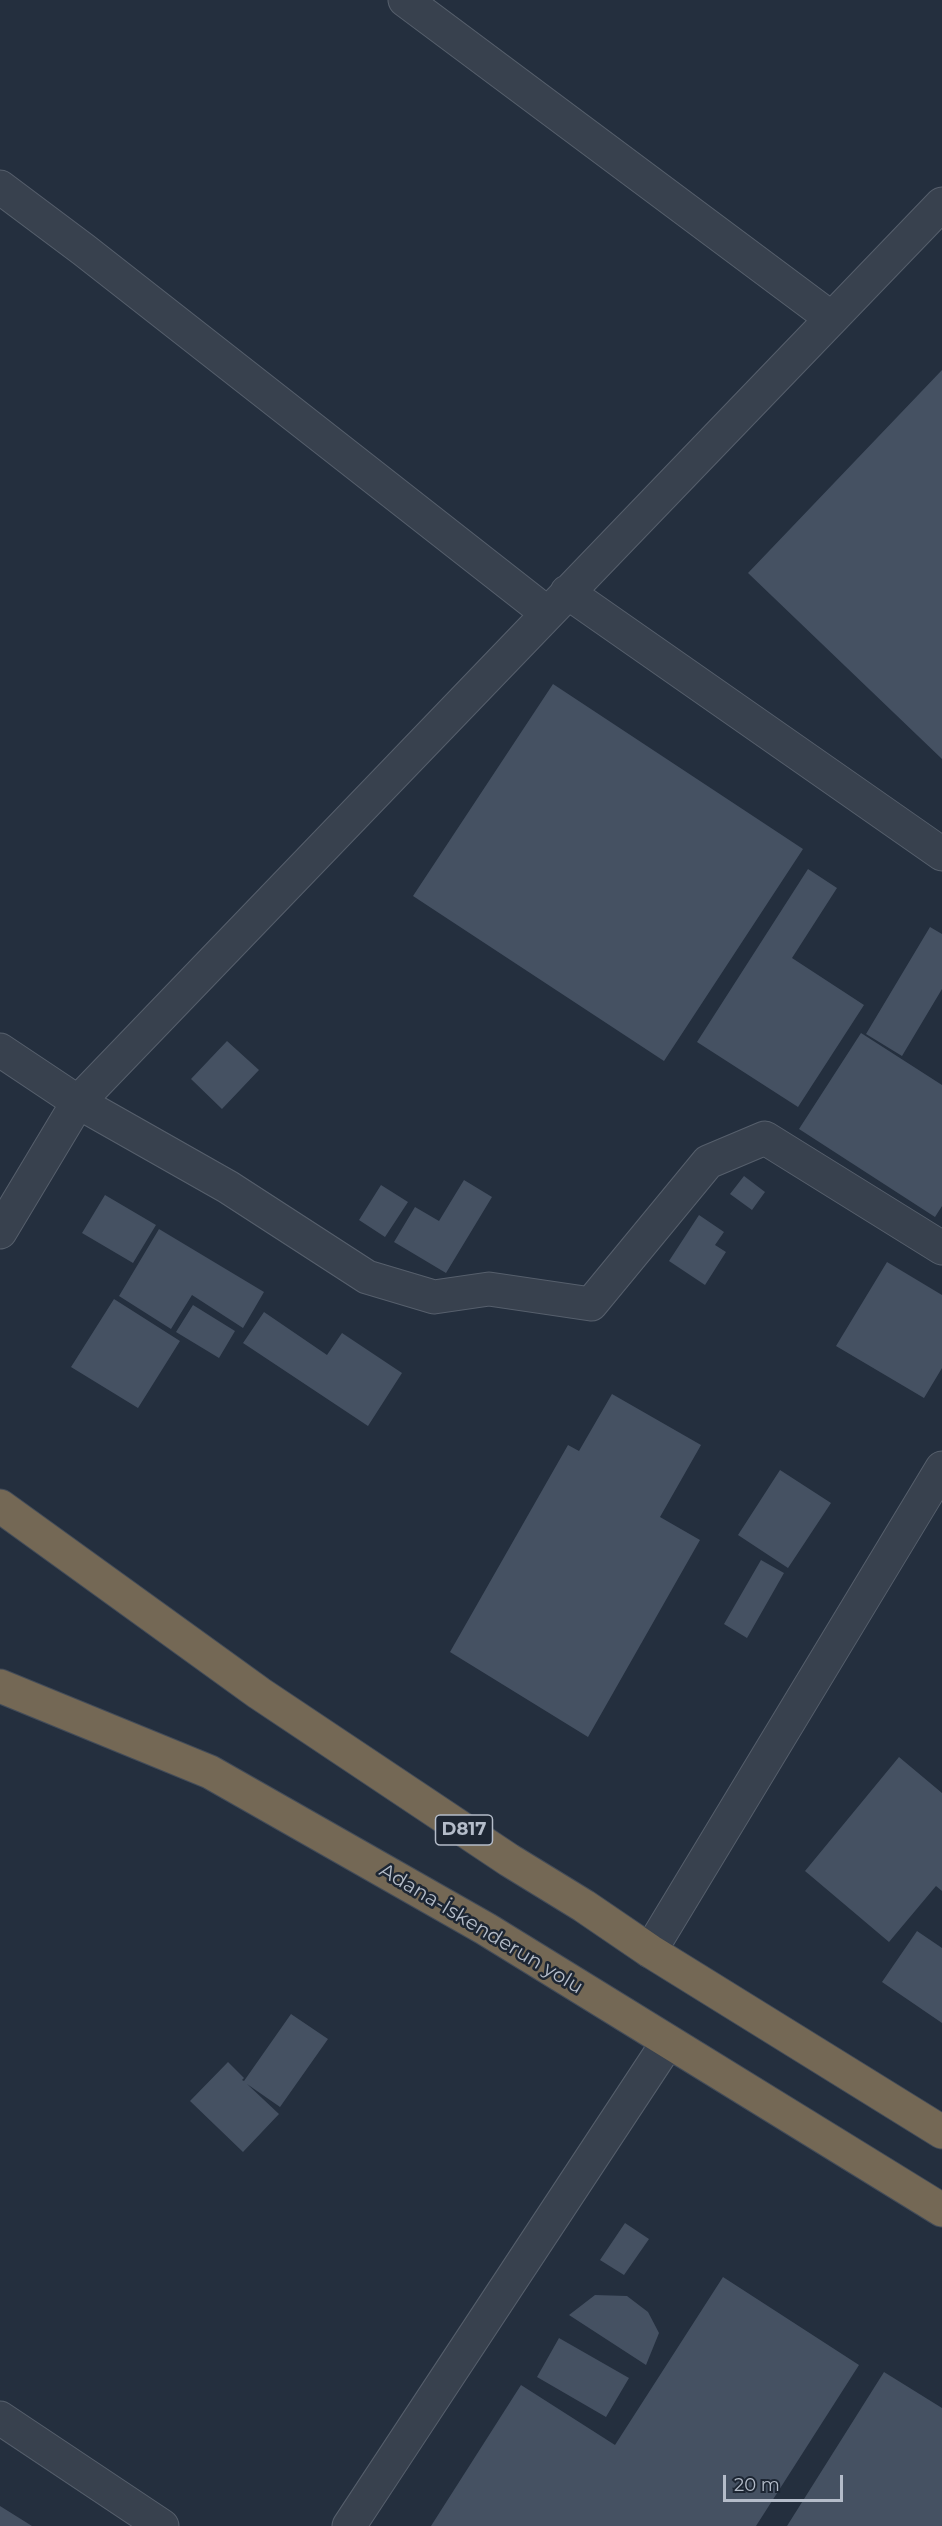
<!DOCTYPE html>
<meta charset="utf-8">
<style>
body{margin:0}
#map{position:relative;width:942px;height:2526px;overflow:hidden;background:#242f3e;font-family:Montserrat,sans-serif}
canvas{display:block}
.scale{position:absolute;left:723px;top:2475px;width:120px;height:27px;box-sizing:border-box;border:3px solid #b4bcc9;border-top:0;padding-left:8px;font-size:18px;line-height:21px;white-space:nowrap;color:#b4bcc9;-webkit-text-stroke:4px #1d2633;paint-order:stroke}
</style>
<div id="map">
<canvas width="942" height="2526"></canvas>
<div class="scale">20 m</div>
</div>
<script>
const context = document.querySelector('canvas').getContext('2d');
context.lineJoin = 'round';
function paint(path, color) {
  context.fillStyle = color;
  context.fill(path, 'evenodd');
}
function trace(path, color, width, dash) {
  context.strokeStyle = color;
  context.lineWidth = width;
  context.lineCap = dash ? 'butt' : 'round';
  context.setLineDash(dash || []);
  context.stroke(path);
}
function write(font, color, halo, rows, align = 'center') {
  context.font = font + ' Montserrat,sans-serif';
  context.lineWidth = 5;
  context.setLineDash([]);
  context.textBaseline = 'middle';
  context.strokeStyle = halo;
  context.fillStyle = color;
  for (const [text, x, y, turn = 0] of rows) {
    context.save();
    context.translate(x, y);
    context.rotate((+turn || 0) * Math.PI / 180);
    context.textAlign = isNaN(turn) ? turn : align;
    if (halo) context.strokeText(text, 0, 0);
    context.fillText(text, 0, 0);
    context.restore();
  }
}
const building = new Path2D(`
 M942,370V759L748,573Z
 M553,684L803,849L664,1061L413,896Z
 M808,869L837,888L792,958L864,1005L798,1107L697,1042Z
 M930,927L942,934V989L902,1056L866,1034Z
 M861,1033L942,1085V1206L935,1217L799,1129Z
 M227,1041L259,1070L222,1109L191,1079Z
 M744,1176L765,1192L752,1210L730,1194Z
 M464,1180L492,1197L446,1273L394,1242L415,1207L439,1221Z
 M381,1185L408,1202L385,1237L359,1220Z
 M105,1195L156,1225L133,1263L82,1233Z
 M699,1215L724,1232L715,1245L726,1252L705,1285L669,1261Z
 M159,1229L264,1292L243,1328L192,1295L171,1329L119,1296Z
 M887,1262L942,1295V1368L924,1398L836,1346Z
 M114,1299L180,1341L138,1408L71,1367Z
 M193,1305L235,1331L219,1358L176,1332Z
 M264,1312L327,1355L342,1333L402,1373L368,1426L243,1343Z
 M612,1394L701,1445L660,1517L700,1540L588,1737L450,1652L568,1445L579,1451Z
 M780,1470L831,1503L788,1568L738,1535Z
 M761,1560L784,1573L747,1638L724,1624Z
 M899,1757L942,1793V1891L936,1886L889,1942L805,1871Z
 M917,1931L942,1948V2023L882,1982Z
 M291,2014L328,2039L280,2107L247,2084L279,2114L243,2152L190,2101L228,2062L244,2078L242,2080L244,2081Z
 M625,2223L649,2239L624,2275L600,2260Z
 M723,2277L859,2365L756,2526H431L521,2385L615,2445Z
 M595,2295L627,2296L648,2312L659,2333L646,2365L569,2315Z
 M559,2338L629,2378L606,2417L537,2377Z
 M884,2372L942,2408V2526H787Z
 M0,2506L32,2526H0Z`);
const minor = new Path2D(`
 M405,0L831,318
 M0,187L84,250L547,613
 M567,592L942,854
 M0,1050L78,1102L228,1187L367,1277L434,1297L489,1289L591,1304L708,1162L765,1138L942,1248
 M0,1232L78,1102L942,204
 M650,1951L942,1468
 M0,2418L162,2526
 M349,2526L668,2042`);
const highway = new Path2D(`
 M0,1506L259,1693L509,1860L584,1906L650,1951L942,2132
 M0,1686L210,1772L486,1929L942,2210`);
const shields = [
 [464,1830,57]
];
const shieldNames = [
 ["D817",464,1830]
];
const streetNames = [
 ["Adana-İskenderun yolu",481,1929,31]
];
paint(building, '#455162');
trace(minor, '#565f6c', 35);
trace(highway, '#434c59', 35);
trace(minor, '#38414e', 33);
trace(highway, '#746855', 33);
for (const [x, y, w] of shields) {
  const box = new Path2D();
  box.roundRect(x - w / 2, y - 15, w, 30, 4.5);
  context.fillStyle = '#1d2633';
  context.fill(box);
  trace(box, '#b4bcc9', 1.5);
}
write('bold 18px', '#b4bcc9', null, shieldNames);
write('20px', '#b4bcc9', '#1d2633', streetNames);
</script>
